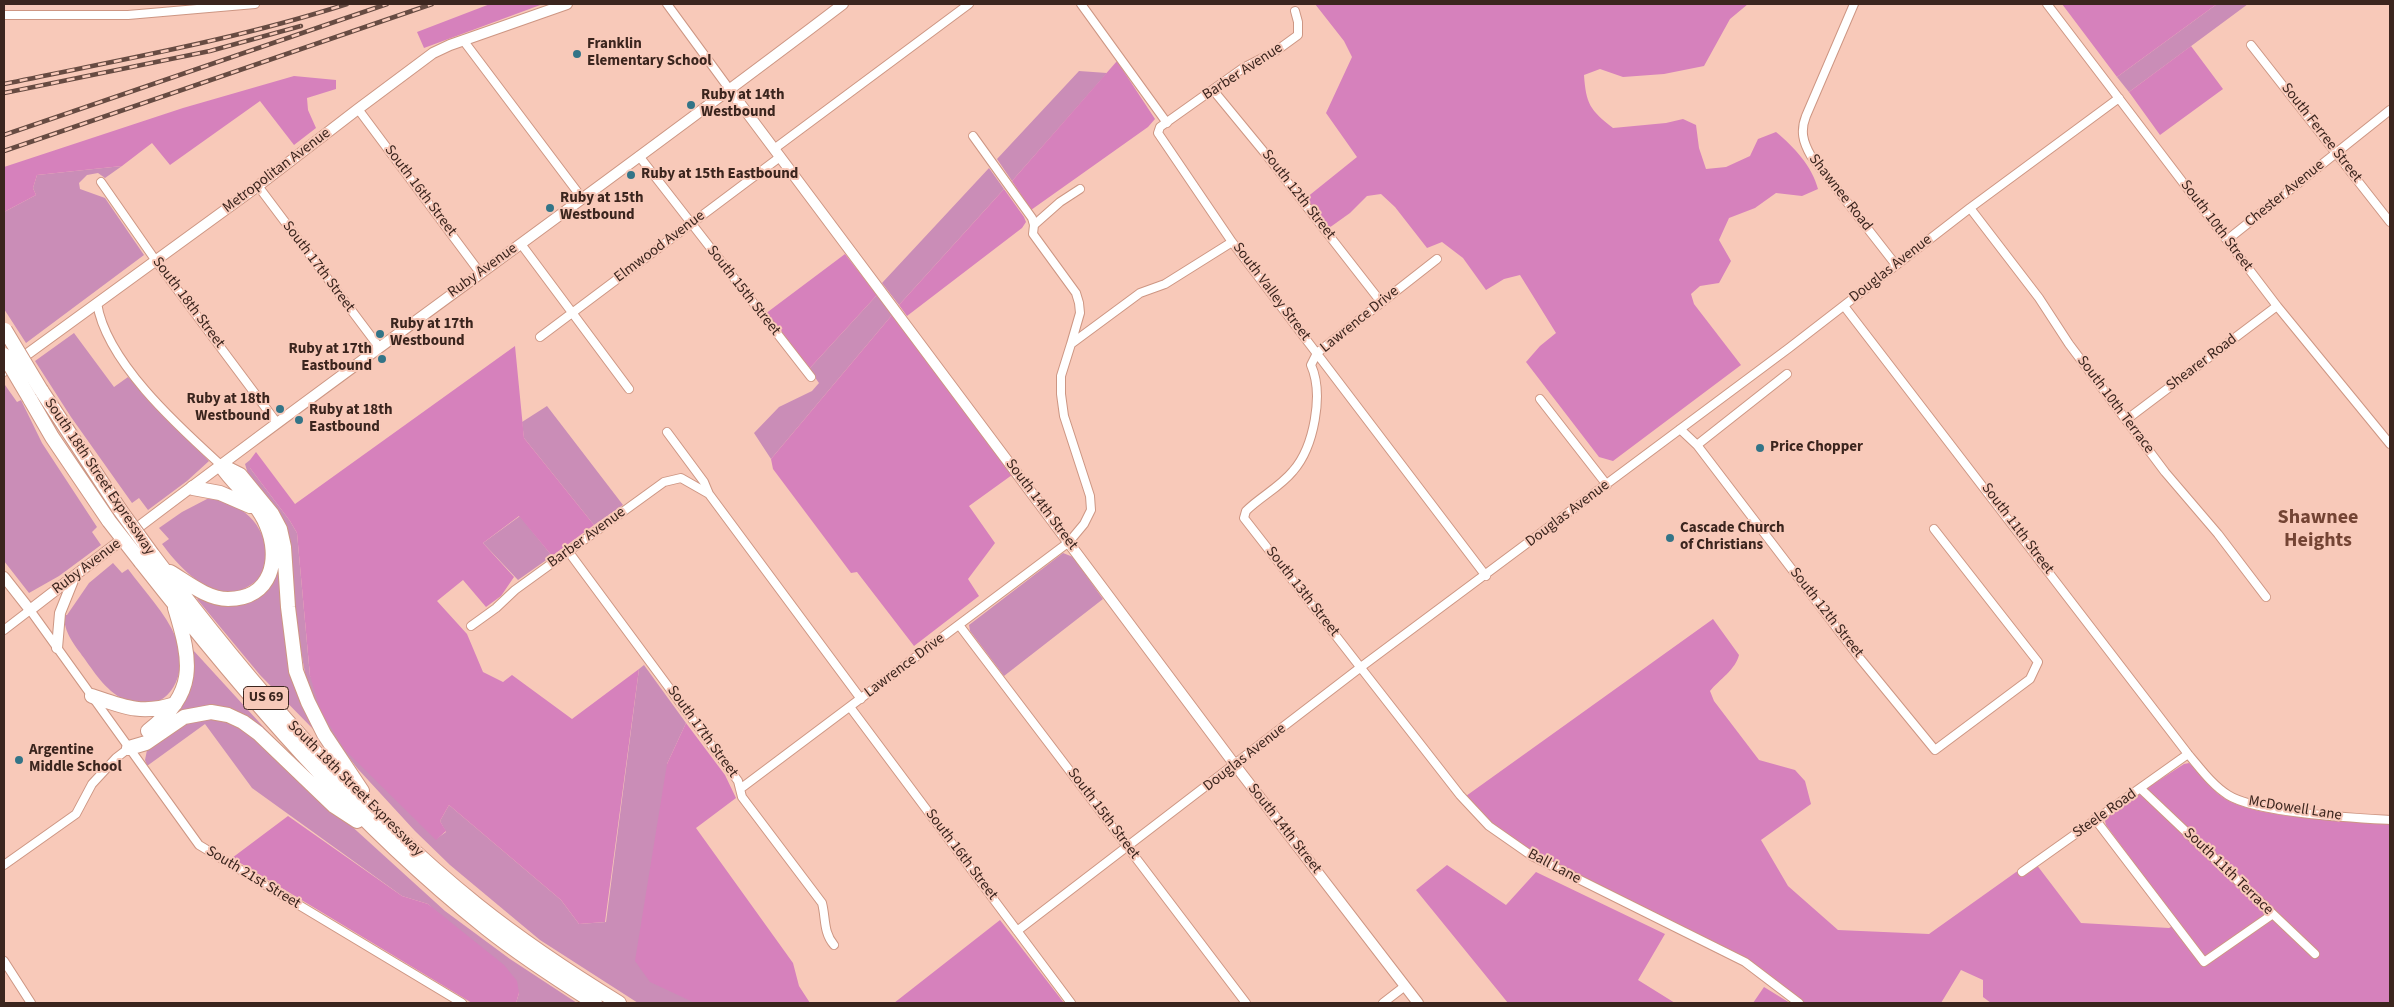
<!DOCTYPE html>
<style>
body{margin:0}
#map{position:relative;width:2394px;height:1007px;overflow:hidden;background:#f8c9b9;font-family:"Source Sans 3",sans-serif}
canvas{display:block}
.frame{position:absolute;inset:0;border:5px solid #3b251e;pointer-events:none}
</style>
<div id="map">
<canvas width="2394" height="1007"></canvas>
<div class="frame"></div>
</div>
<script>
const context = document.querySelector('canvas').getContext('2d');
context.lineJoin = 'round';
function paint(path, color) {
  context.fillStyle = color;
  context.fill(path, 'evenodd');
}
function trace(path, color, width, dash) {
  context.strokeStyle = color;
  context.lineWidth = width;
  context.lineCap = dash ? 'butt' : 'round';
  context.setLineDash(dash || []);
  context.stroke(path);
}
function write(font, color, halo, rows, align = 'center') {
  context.font = font + ' "Source Sans 3",sans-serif';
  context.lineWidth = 4;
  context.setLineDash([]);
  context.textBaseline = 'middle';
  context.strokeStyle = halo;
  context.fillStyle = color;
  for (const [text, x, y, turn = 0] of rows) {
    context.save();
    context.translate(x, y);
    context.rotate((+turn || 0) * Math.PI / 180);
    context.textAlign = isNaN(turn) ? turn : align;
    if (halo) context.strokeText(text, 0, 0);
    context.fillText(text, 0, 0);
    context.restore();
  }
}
const green = new Path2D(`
 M2217,4H2248L2129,92L2117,77Z
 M1079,71L1107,73L1012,181L997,159Z
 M122,166L105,178L98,173L87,175L79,183L80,189L105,198L144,255L26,343L4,309V212L36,195L33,188L37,175Z
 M989,168L1004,189L899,305L882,283Z
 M877,295L892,315L771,459L754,433L779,407L812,391L819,383L809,369Z
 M74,333L114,387L128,377L209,461L187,481L148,510L139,498L132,503L71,417L35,361Z
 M5,385L17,402L21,400L42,443L97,527L92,532L101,545L59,576L29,593L4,561V386Z
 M547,406L623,505L594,525L524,438L522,422Z
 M250,460V468L290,521L297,533L310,676L436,839L446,832L440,821L449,805L561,900L579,924L606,922L639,669L644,665L686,723L667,764L695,1003H638L540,940L450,865L415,831L357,768L333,737L321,715L307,684L295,618L289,536L279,511L248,474L245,464Z
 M207,499C237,498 268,525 266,557C266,562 266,568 264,572C260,579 254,583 247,587C215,607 179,567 162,544L169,539L159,528L182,512Z
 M520,516L552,556L518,580L483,543Z
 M1063,553L1073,557L1103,599L1004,676L970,631L969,625Z
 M113,563L122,573L128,569C144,591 166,613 176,638C190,673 169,717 127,701C108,693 96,675 84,658C74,644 64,633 64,615H67L89,583Z
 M278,570H281L316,732L260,675L197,599L200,595L220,603L274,578Z
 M193,650L269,733L266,736L246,719L177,716L175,713L191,651Z
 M204,718L227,721L249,733L445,911L510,959L577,1003H516L519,993L428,904L402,896L252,788L205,724L147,766L145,760L147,750L179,726Z`);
const forest = new Path2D(`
 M490,4H543L424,48L417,32Z
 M1315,4H1748L1730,19L1704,66L1664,74L1623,77L1600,69L1584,75C1586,104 1590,110 1613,128L1666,123L1683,119L1696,125L1699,148L1706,169L1726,167L1750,156L1758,139L1776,132C1794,147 1812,166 1818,189L1802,196L1776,193L1755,208L1729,218L1719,240L1731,261L1719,283L1700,286L1691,294L1694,304L1741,365L1613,461L1599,457L1526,362L1540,346L1556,333L1520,275L1504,279L1486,290L1463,258L1442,242L1427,248L1395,207L1381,194L1367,196L1350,213L1329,228L1306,198L1357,157L1326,113L1352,57L1344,41Z
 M2062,4H2217L2117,77Z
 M2191,46L2223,89L2160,135L2129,92Z
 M1117,61L1155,119L1148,127L1031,210L1012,181Z
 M294,76L336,80V89L307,98L308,110L316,128L294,145L260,101L170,165L152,143L122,166L37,175L33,188L36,195L4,212V167L183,108Z
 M1004,189L1024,217L1026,222L1022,228L907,316L899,305Z
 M845,254L877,295L809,369L765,314Z
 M892,315L1012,475L969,506L995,543L968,579L979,596L914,646L857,572L851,573L773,469L771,459Z
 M515,346L524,438L594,525L552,556L519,516L483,543L514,577L501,596L486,607L463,580L437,601L467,634L483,672L503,682L512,675L572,719L639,669L605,922L579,924L561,900L449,805L440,821L446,831L436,840L345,750L321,711L310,676L297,533L290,521L250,468V460L256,452L295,504Z
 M1713,619L1739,655C1736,669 1719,680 1710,691L1714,701L1759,760L1795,770L1805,781L1811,804L1761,840L1788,886L1838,930L1929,934L2033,860L2081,923L2169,928L2178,923L2106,825L2105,821L2109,813L2184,764L2189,763C2200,773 2209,787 2221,796C2254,820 2348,820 2390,823V1003H1991L1983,997V980L1961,970L1941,1003H1803L1743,958L1536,855L1488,820L1466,796Z
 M686,723L725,775L736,798L696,828L793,963L799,986L810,1003H695L650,982L635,961L667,764Z
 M288,816L402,896L428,904L504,965L517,981L519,993L516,1003H472L232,858Z
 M1447,865L1506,905L1536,872L1665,934L1638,980L1675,1003H1508L1416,890Z
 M1000,920L1064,1003H894Z
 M1764,987L1790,1003H1753Z`);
const street = new Path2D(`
 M667,4L730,90
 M1081,4L1167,123
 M1854,4L1806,116C1800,131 1803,142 1811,156L1896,265
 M2047,4L2277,306L2390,444
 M1295,11L1298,22V35L1276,51L1243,68L1160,127L1158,133L1232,242L1486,576
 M4,15H128L255,4
 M463,40L582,198
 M2251,45L2390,222
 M1213,90L1264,152L1381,302
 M358,109L481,274
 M973,136L1032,218L1034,225L1033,234L1076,293L1079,303L1080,313L1071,344
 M774,149L969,4
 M639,156L811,377
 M101,182L156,261L277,423
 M258,186L379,347
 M1970,208L2039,298L2069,344L2165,472L2218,534L2266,597
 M1034,225L1060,202L1080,189
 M2227,240L2390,110
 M521,244L629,389
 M1437,259L1317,353L1311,365C1324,394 1314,447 1293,471C1280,487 1260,497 1246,511L1244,518L1460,795L1489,826L1532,856L1745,962L1799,1003
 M97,303C106,362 179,427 222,466
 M1844,306L2188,754C2200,768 2212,785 2228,795C2256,813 2354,818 2390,820
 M540,337L780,157
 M1540,399L1607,485
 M2126,420L2277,306
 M1680,429L1697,445L1858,656L1935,750L2030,679L2038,662L1934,529
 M667,432L704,482L709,494L861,699
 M1697,445L1787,374
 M568,551L738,781L742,797L822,903C826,918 823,932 834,945
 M959,625L1246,1003
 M471,626L496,608L515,590L664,482L681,478L709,494
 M4,630L30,610L199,845L462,1003
 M850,707L1071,1003
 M740,789L1069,542L1084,524L1091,510L1090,496L1064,416L1061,394V376L1071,344L1140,293L1165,284L1232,242
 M2141,789L2315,954
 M2095,819L2204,962L2273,914
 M4,865L76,814L92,784L116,758L129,748
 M2022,872L2188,754
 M1017,931L1361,667L1789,348L1970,208L2119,98
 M4,961L31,1003
 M1383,1003L1405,986`);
const secondary = new Path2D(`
 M730,90L1235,765L1418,1003
 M4,371L258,186L358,109L433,53L450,45L567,4
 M4,577L30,610C297,403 574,209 843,4
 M57,648L60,613L74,578`);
const highway = new Path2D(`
 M41,390L120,510
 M30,399L52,437L109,521
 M222,466L240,475L272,514L280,529L284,547L288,607L296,671L308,702L324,734L362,791
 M193,488L220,493L250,506
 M152,554C248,681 352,804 477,905C522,941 570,973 619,1003
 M141,562C245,694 354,823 486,928C520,955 557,979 595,1003
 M170,572C187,582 207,599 228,599C272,599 281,558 266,524C257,502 235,486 222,467
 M92,696C124,707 142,715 175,704
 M148,731C197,692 192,664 175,608
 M129,748L146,743L184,717L211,712L228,715L243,722L258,733L334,806L357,821`);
const rail = new Path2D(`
 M4,84C119,60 235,40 347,4
 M4,93L210,51L301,26
 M4,135L387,4
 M4,151L432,4`);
const highwayBridge = new Path2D(`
 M5,330L41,390
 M4,355L30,399
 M120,510L152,554
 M109,521L141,562`);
const markers = [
 [577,54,5,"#337487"],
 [691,105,5,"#337487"],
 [631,175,5,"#337487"],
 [550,208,5,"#337487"],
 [380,334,5,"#337487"],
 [382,359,5,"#337487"],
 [280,409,5,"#337487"],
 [299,420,5,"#337487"],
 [1760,448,5,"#337487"],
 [1670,538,5,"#337487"],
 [19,760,5,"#337487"]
];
const shields = [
 [266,698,45]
];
const shieldNames = [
 ["US 69",266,698]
];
const poiNames = [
 ["Franklin",587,45],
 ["Elementary School",587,62],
 ["Ruby at 14th",701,96],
 ["Westbound",701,113],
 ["Ruby at 15th Eastbound",641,175],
 ["Ruby at 15th",560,199],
 ["Westbound",560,216],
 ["Ruby at 17th",390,325],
 ["Westbound",390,342],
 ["Ruby at 17th",372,350,"right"],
 ["Eastbound",372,367,"right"],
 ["Ruby at 18th",270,400,"right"],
 ["Westbound",270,417,"right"],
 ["Ruby at 18th",309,411],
 ["Eastbound",309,428],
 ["Price Chopper",1770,448],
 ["Cascade Church",1680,529],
 ["of Christians",1680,546],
 ["Argentine",29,751],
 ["Middle School",29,768]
];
const streetNames = [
 ["Barber Avenue",1243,72,-33],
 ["South Ferree Street",2321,133,52],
 ["Metropolitan Avenue",277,171,-37],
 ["South 16th Street",420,191,53],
 ["Shawnee Road",1840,193,52],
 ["Chester Avenue",2285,194,-39],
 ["South 12th Street",1298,195,52],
 ["South 10th Street",2216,226,53],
 ["Elmwood Avenue",660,247,-37],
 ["South 17th Street",318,267,53],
 ["Douglas Avenue",1891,269,-38],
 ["Ruby Avenue",483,271,-36],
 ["South 15th Street",743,291,52],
 ["South Valley Street",1271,292,53],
 ["South 18th Street",188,303,53],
 ["Lawrence Drive",1360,320,-39],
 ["Shearer Road",2202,363,-37],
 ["South 10th Terrace",2115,405,53],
 ["South 18th Street Expressway",99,477,56],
 ["South 14th Street",1041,505,53],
 ["Douglas Avenue",1568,514,-37],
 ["South 11th Street",2017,529,53],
 ["Barber Avenue",587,538,-36],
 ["Ruby Avenue",87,567,-37],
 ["South 13th Street",1302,592,52],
 ["South 12th Street",1826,613,52],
 ["Lawrence Drive",905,666,-37],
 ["South 17th Street",702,732,54],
 ["Douglas Avenue",1245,758,-38],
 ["South 18th Street Expressway",355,789,45],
 ["McDowell Lane",2295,809,9],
 ["South 15th Street",1103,814,53],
 ["Steele Road",2105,814,-35],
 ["South 14th Street",1284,829,52],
 ["South 16th Street",961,855,53],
 ["Ball Lane",1554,867,28],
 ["South 11th Terrace",2228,872,44],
 ["South 21st Street",253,878,31]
];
const districtNames = [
 ["Shawnee",2318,519],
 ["Heights",2318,542]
];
paint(green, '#ca8db7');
paint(forest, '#d681bc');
trace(street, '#cd9683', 10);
trace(secondary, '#cd9683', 12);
trace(highway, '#cd9683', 16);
trace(street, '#fff', 8);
trace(secondary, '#fff', 10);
trace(highway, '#fff', 14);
trace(rail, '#674b42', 4.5);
trace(rail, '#f8c9b9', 2.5, [8]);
trace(highwayBridge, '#cd9683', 16, []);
trace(highwayBridge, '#fff', 14);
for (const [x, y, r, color] of markers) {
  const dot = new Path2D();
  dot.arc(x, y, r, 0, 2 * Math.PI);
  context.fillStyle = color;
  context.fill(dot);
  trace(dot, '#f8c9b9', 2);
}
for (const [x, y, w] of shields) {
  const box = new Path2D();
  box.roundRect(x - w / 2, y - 11.5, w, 23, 4);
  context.fillStyle = '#f8c9b9';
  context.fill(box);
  trace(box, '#3b251e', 1);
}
write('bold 14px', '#3b251e', null, shieldNames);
write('bold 15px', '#3b251e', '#f8c9b9', poiNames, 'left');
write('15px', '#3b251e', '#f8c9b9', streetNames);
write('bold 20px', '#744434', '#f8c9b9', districtNames);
</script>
